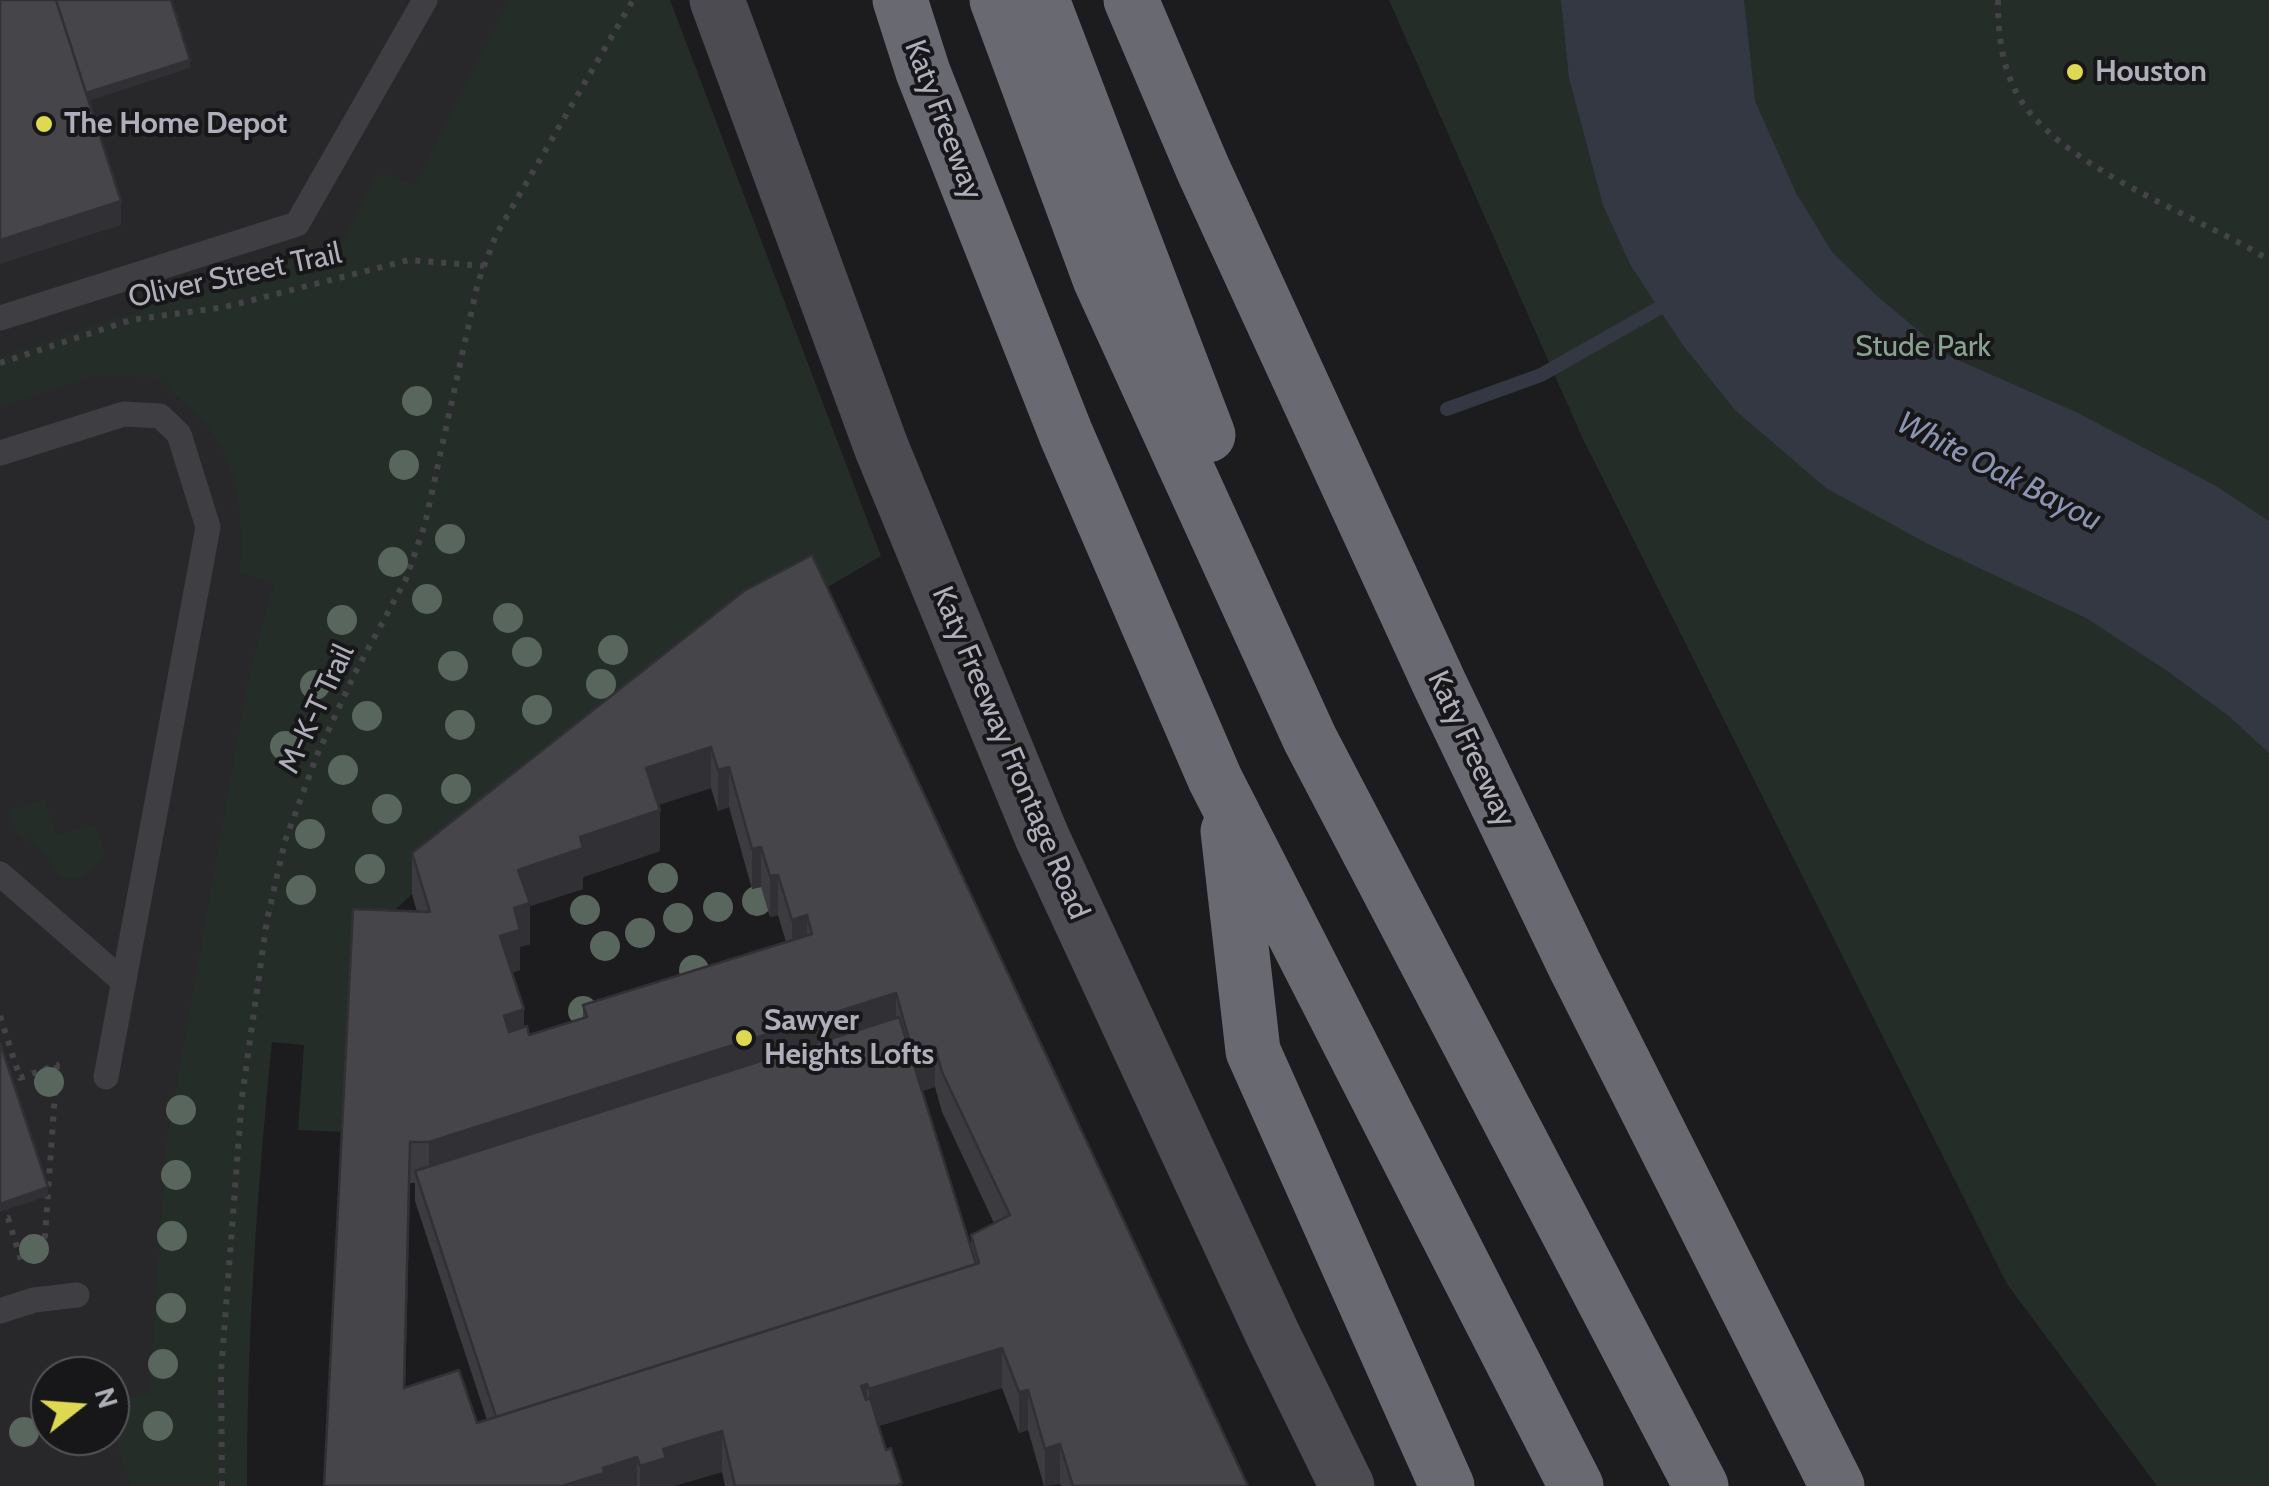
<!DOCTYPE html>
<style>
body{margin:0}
#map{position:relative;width:2269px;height:1486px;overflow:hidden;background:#1c1b1d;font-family:Cabin,sans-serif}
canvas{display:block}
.north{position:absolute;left:30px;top:1356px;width:100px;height:100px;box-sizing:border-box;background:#171618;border:2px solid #545359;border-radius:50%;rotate:73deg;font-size:28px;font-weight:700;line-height:40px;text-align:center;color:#afafbb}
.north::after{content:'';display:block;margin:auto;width:35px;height:45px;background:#ded852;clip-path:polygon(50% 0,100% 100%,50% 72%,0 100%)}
</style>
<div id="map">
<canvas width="2269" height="1486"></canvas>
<div class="north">N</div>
</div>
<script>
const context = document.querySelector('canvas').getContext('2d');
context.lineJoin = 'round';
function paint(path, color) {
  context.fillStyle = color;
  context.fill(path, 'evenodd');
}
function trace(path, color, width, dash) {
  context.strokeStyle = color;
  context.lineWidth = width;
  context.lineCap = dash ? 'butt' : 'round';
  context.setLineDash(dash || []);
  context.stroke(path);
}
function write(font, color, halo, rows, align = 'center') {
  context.font = font + ' Cabin,sans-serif';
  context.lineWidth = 8;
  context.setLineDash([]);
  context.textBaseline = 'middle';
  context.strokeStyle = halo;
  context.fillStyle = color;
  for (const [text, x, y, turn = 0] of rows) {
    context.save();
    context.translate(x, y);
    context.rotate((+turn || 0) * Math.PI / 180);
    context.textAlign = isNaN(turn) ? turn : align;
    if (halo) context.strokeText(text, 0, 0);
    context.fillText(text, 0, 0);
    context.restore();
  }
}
const built = new Path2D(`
 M0,0H565L257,857L200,1486H0ZM50,1376H110V1436H50Z`);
const green = new Path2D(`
 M509,0H670L881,556L812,596L412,894L354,950L344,1132L298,1130L304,1045L272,1042C257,1190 247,1337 247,1486H130L119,1453L110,1400L149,1394L167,1139L248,679L274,583L240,573C242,520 242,472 208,428C193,409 173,394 156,377L93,376L0,407V357L342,243L375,177L385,174L415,185Z
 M1389,0H2269V1486H2157L2007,1284L1582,437Z
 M45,799L57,835L95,824L105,854C96,871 72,891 55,871C50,865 48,857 42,851C21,830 19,845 8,810Z`);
const water = new Path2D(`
 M1561,0H1744L1755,101L1796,193L1832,252L1878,297L1949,356L2078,413L2216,486L2269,521V753L2230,717L2166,670L2086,618L1926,543L1826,488L1735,410L1682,344L1630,264L1603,205L1569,78Z`);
const stream = new Path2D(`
 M1447,409L1541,375L1675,299`);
const path = new Path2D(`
 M1998,0C1998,31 2001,62 2015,90C2053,166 2198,215 2269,260
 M0,363L131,320L225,307L409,260L484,266
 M0,1016L20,1078L57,1065L45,1236C40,1250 36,1256 21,1260L8,1218L0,1220
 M222,1486L221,1372L242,1097L267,920L285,841L317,755L355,673L406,579L425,524L478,282L496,235L633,0`);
const service = new Path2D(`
 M0,318L297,224L425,0
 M0,453L124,414L160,416L179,434L208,527L106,1077
 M0,874L124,982
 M0,1311L34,1300L77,1295`);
const secondary = new Path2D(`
 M717,0L882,449L1042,837L1273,1335L1347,1486`);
const motorway = new Path2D(`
 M900,0L923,72L1066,434L1215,779L1576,1486
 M997,0L1100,279L1310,739L1701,1486
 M1042,0L1208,435
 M1131,0L1203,169L1440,685L1575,966L1837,1486
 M1228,831L1253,1051L1447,1486`);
const trees = [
 [417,401],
 [404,465],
 [450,539],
 [393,562],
 [427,599],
 [508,618],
 [342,620],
 [613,650],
 [527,652],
 [453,666],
 [601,684],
 [315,685],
 [537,710],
 [367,716],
 [460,725],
 [285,746],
 [343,770],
 [456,789],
 [387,809],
 [310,834],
 [370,869],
 [663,878],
 [301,890],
 [757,901],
 [718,907],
 [585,910],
 [678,918],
 [640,933],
 [605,946],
 [694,970],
 [583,1011],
 [49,1082],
 [181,1110],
 [176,1175],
 [172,1236],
 [34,1249],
 [171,1308],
 [163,1364],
 [158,1426],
 [24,1432]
];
const wall = new Path2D(`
 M744,591L1248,1486H1061L1060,1484L1044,1486L1028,1430L1019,1433L1002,1388L879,1426L886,1450L902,1486H725L722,1472L674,1486H324L417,912L412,894V853ZM711,788L718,811L729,807L752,889L761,887L770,917L778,915L786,942L583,1005V1018L529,1035L524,1027L512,973L520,970V947L530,944V906L583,889V877L660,851L658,805ZM935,1087L942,1112L994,1223L971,1235V1246L922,1091ZM410,1183H415V1201L487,1420L477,1423L405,1388Z`);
const shadedWall = new Path2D(`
 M190,60V68L82,103V95Z
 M121,201V225L0,264V240Z
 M711,747V788L646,809V768Z
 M729,767V807L718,811V770Z
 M660,810V851L583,877V889L530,906V944L520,947V970L500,976V936L518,870L580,837Z
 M761,847V887L752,889V849Z
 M778,875V915L770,917V876Z
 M807,915V956L792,960V920Z
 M896,993V1034L429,1182V1142Z
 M524,1009V1049L504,1056V1016Z
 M935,1047V1087L913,1093V1053Z
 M410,1142V1183L404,1429V1388Z
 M48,1187V1196L0,1212V1204Z
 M1002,1348V1388L869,1429V1389Z
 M867,1384V1424L861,1386Z
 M1028,1390V1430L1019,1433V1392Z
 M722,1431V1472L674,1486H640V1466L663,1449Z
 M1060,1444V1484L1045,1486V1449Z
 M637,1457V1486H562L603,1468Z`);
const building = new Path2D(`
 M0,0H56L121,201L0,240Z
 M56,0H171L190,60L86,93Z
 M812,555L1248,1486H1073L1060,1444L1045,1449L1028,1390L1019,1392L1002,1348L869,1389L867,1384L861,1386L866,1400L870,1398L886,1450L891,1448L902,1483L896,1486H735L722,1431L663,1449L666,1458L640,1466L637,1457L603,1468L604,1473L562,1486H324L353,909L430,912L412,853L744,591ZM711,747L718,770L729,767L752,849L761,847L770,876L778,875L792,920L807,915L812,934L583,1005L587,1017L529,1035L527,1026L509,1032L504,1016L524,1009L500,936L520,930L514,908L530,903L518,870L583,848L580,837L660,810L646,768ZM896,993L913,1053L935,1047L942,1072L1010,1215L971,1235L979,1263L477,1423L459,1370L404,1388L410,1142H429Z
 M899,1017L976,1264L496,1417L415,1171Z
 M0,1043L48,1187L0,1204Z`);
const markers = [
 [2075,72,10,"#ded852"],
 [44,124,10,"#ded852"],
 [744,1038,10,"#ded852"]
];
const poiNames = [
 ["Houston",2095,72],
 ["The Home Depot",64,124],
 ["Sawyer",764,1021],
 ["Heights Lofts",764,1055]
];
const streetNames = [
 ["Katy Freeway",943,120,69],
 ["Oliver Street Trail",235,276,-12],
 ["M-K-T Trail",317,709,-65],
 ["Katy Freeway",1471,749,65],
 ["Katy Freeway Frontage Road",1010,753,67]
];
const parkNames = [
 ["Stude Park",1923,347]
];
const waterNames = [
 ["White Oak Bayou",1999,472,27]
];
paint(built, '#28272a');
paint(green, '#252d28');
paint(water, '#343842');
trace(stream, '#343842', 14);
trace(path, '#434348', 6, [5, 8]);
trace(service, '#3f3e43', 25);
trace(secondary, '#4b4b51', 55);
trace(motorway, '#696972', 55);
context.fillStyle = '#58665d';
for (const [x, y] of trees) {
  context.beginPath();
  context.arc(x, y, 15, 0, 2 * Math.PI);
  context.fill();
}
paint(wall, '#3c3b40');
paint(shadedWall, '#313034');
paint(building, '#46454a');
trace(building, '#313034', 2.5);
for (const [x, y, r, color] of markers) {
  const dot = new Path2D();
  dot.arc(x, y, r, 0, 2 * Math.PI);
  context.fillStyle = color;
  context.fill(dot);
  trace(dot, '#171618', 4);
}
write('bold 30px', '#afafbb', '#171618', poiNames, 'left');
write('30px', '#afafbb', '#171618', streetNames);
write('30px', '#89a392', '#171618', parkNames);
write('italic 32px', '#8b94b1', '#171618', waterNames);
</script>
